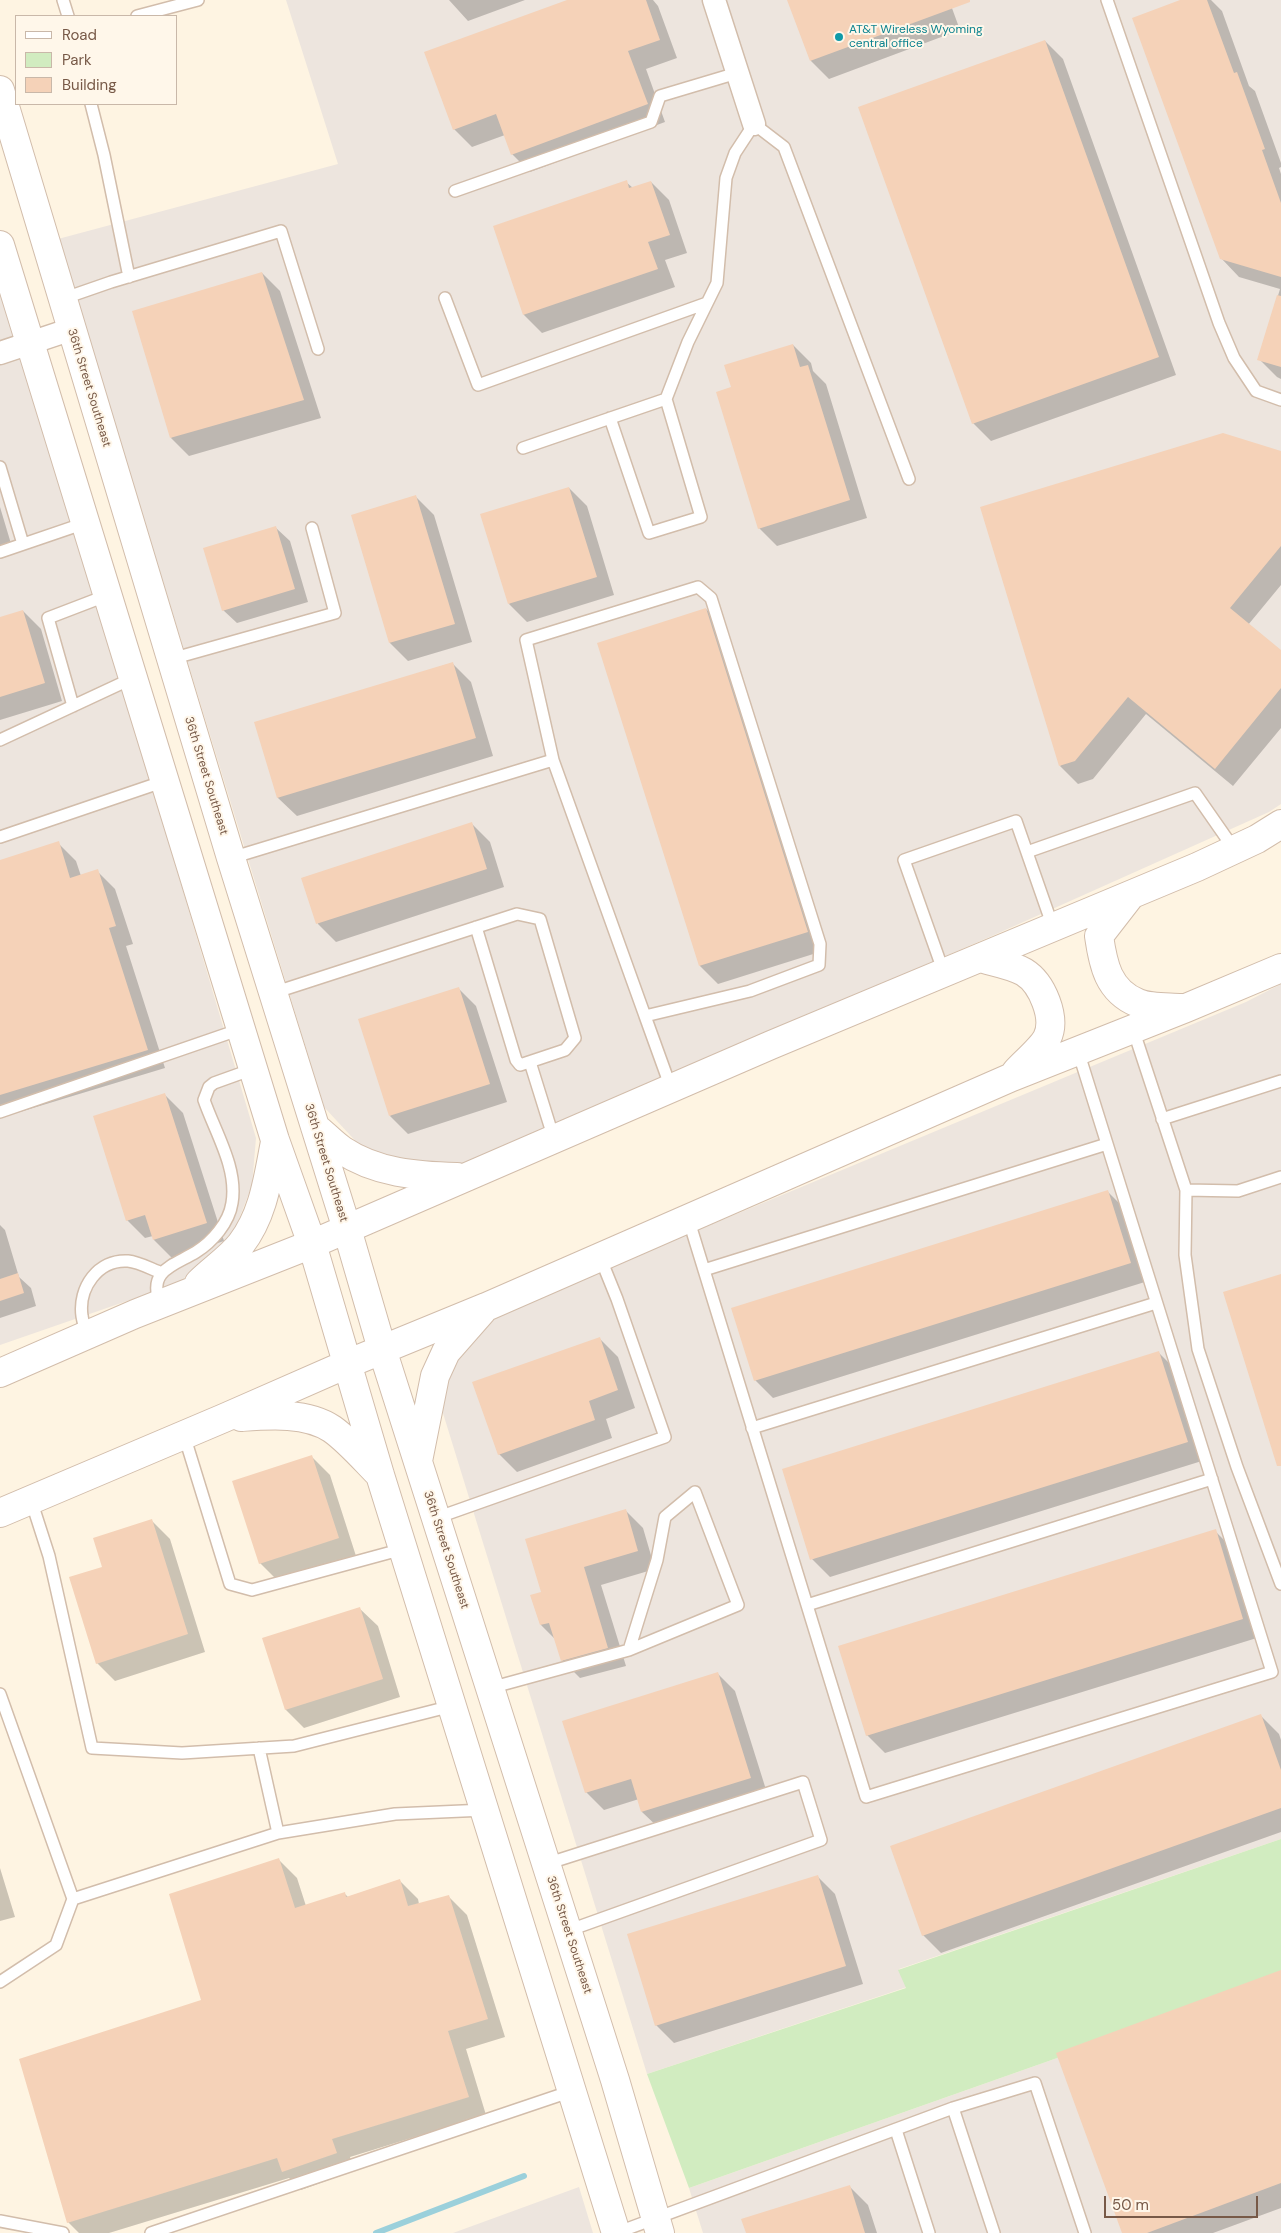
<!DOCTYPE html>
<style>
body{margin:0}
#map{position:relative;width:1281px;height:2233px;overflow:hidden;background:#fef4e2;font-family:"DM Sans",sans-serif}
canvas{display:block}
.legend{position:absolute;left:15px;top:15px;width:162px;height:90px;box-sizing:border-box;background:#fff7ea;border:1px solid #c9b8a9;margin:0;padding:6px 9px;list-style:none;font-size:15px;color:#775947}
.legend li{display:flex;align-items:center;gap:10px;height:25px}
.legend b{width:25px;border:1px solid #c9b8a9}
.scale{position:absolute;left:1104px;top:2196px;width:154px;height:22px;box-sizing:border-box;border:2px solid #775947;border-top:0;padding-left:6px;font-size:15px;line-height:18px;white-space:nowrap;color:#775947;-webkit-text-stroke:4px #fff7ea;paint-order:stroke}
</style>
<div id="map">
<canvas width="1281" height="2233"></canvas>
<ul class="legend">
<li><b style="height:6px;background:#fff"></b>Road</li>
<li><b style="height:14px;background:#d1ecc0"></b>Park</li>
<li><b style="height:14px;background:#f5d2b8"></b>Building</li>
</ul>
<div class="scale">50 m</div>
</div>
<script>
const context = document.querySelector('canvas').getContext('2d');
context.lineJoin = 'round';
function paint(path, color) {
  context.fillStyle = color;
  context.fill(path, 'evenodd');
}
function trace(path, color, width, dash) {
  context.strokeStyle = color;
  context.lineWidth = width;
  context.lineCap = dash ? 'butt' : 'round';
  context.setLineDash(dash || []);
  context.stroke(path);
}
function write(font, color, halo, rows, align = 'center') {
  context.font = font + ' "DM Sans",sans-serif';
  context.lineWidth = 4;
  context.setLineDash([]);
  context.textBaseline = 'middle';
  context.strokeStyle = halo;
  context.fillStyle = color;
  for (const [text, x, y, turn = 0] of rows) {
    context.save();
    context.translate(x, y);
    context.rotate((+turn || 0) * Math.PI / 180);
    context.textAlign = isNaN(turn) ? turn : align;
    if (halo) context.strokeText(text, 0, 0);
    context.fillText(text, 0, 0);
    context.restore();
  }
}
const industrial = new Path2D(`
 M286,0H1281V804L1269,812L992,936L456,1167L427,1165L362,1148L324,1107L58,239L338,164Z
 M0,271L256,1138L252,1185L233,1235L179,1283L0,1345Z
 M1281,984V1839L899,1969L907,1987L647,2074L442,1410L447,1370L496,1314L1246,1002Z
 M1281,1979V2233H703L689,2188Z
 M579,2187L593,2233H453Z`);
const green = new Path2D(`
 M1281,1839V1979L689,2188L647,2074L906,1988L898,1970Z`);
const shadow = new Path2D(`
 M449,0H525L468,21Z
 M571,0H653L658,6L677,58L646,69L665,122L530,172L512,154L505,135L472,147L454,129Z
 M789,0H949L960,30L829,79L811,61Z
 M1184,0H1211L1222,11L1249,86L1255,91L1281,163V167L1279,168L1281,174V379L1277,377L1259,359L1280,289L1239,277L1221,258Z
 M1045,41L1063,59L1176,375L991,441L973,423Z
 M626,182L633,188L651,182L669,200L687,253L665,260L675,287L542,333L524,315L494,227Z
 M262,273L280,291L321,418L189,456L171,438Z
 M793,345L811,363L813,371L826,384L867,518L777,546L759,528L733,388Z
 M1281,452V585L1248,625L1281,652V728L1233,786L1146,714L1093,779L1078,784L1060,766Z
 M569,488L587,506L614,595L527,622L509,604Z
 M416,497L434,515L472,642L408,661L390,643L352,516Z
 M0,507L12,547L0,550Z
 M276,528L290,541L308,602L237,623L223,610Z
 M706,609L724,627L826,950L718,984L700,966Z
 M23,611L41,629L62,701L0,720V618Z
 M452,663L471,682L493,756L297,816L278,798L256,723Z
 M472,824L490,842L504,887L336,942L318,924L303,878Z
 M58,843L76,861L81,876L97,871L115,889L133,944L126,946L165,1068L0,1118V861Z
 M458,988L476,1006L507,1102L408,1134L390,1116Z
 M165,1095L183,1113L224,1241L172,1258L154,1240L153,1236L145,1238L127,1220Z
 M1108,1192L1126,1210L1148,1281L773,1398L755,1380Z
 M0,1225L5,1230L19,1277L31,1288L36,1306L0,1318Z
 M600,1339L618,1357L635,1408L606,1419L612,1438L517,1472L499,1454Z
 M1159,1353L1177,1371L1205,1460L830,1577L812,1559Z
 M312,1457L330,1475L356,1556L278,1581L260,1563Z
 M625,1510L643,1528L655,1569L601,1585L626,1666L580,1678L562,1660L556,1640L541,1625L542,1592Z
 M152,1521L170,1539L205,1652L115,1681L97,1663L104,1568Z
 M1215,1531L1233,1549L1260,1637L885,1753L867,1735Z
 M359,1608L378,1626L400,1697L304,1728L286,1710L263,1639Z
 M717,1673L735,1691L768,1796L661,1830L642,1812L639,1799L604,1810L586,1792Z
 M1261,1716L1279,1734L1281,1740V1832L941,1953L923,1935Z
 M279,1860L297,1878L306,1906L344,1893L348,1897L400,1881L418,1899L419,1904L449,1897L467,1915L505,2037L466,2049L486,2115L350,2157L354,2171L301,2190L289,2178L109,2233H79L68,2222L202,2001Z
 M0,1868L15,1917L0,1921Z
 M817,1876L835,1894L863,1984L674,2043L656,2025Z
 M1281,1975V2208L1213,2233H1123Z
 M850,2187L868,2205L877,2233H747Z`);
const stream = new Path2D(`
 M376,2233L524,2176`);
const building = new Path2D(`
 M567,0H646L660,40L628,51L648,104L511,155L496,114L453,130L424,52Z
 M787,0H970V2L810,61Z
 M1180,0H1207L1234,73L1237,72L1265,149L1262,150L1281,203V277L1220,259L1132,18Z
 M1045,40L1159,357L972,424L858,107Z
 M627,180L629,188L651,181L670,235L648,242L658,269L523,315L493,226Z
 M262,272L304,400L170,438L132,311Z
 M1277,295L1281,296V367L1257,360Z
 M793,344L800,367L808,365L850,500L758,529L716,392L731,387L724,365Z
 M1223,433L1281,451V546L1230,608L1281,650V688L1215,769L1128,697L1075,761L1059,766L980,507Z
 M569,487L597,577L508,604L480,514Z
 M416,495L455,624L389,643L351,515Z
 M276,526L295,589L222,611L203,548Z
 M706,608L808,932L699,966L597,643Z
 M23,610L45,683L0,697V617Z
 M453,662L476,738L277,798L254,722Z
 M472,822L487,869L316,924L301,878Z
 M59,841L70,878L98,869L116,926L109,928L148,1050L0,1095V860Z
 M459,987L490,1084L389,1116L358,1019Z
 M165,1093L207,1223L153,1240L145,1215L126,1221L93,1116Z
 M1108,1190L1131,1263L754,1381L731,1308Z
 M18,1273L24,1293L0,1301V1279Z
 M1281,1274V1466H1277L1223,1292Z
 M600,1337L618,1390L589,1401L595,1420L498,1455L472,1382Z
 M1159,1351L1188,1442L810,1560L782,1469Z
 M312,1455L339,1538L259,1564L232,1481Z
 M626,1509L638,1551L584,1567L608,1648L561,1661L549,1623L540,1625L530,1595L541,1592L525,1539Z
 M152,1519L188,1634L96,1664L69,1577L102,1567L93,1538Z
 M1216,1529L1243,1619L866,1736L838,1646Z
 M360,1607L383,1679L285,1710L262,1638Z
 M718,1672L751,1778L641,1812L631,1779L585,1793L562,1721Z
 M1261,1714L1281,1770V1808L922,1936L890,1846Z
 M279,1858L295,1908L345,1892L346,1897L400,1879L408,1906L449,1895L488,2019L448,2031L469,2097L332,2139L337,2153L282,2172L277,2158L67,2223L19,2059L201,2000L169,1894Z
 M818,1875L846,1966L655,2026L627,1934Z
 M1281,1970V2183L1147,2233H1122L1056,2053Z
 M850,2185L865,2233H746L741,2219Z`);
const service = new Path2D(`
 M63,0L68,16
 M1107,0L1219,323L1234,358L1256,391L1281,400
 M137,16L198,0
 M91,104L104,155L129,277
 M455,191L651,122L660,96L737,73
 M445,298L478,385L707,303
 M62,299L111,282L281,231L318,349
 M610,418L649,533L701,517L666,399
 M523,448L666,399L688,342L717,283L726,178L735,153L754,124L784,147L909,479
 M0,467L23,544
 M0,552L85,523
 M171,659L335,613L312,528
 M73,706L48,618L108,595
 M0,740L133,678
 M0,837L165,781
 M1027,852L1195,793L1234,849
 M231,858L553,760L526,640L698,587L711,598L820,944L819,965L750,991L645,1016L553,760
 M944,973L904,860L1016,821L1053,927
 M273,993L517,914L540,919L575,1038L565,1050L520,1065L516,1060L476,927
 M645,1016L671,1088
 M1133,1029L1186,1190L1238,1191L1281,1177
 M530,1062L554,1139
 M0,1112L241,1029
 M1162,1119L1281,1081
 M1186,1190L1185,1255L1198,1349L1237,1467L1281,1584
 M688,1218L866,1797L1272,1672L1078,1051
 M704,1270L1107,1144
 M160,1303C147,1270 175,1265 196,1252C212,1242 229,1223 232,1203C238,1168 215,1132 204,1100L209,1087L214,1083L253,1069
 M87,1335C85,1329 83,1322 82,1316C78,1288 98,1259 128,1261C139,1262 151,1269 162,1273
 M752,1428L1156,1303
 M184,1435L230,1584L252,1590L403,1549
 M31,1500L49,1556L92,1748L182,1753L294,1746L452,1706
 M436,1518L665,1437L617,1299L600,1257
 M807,1605L1212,1479
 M490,1688L629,1650L738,1605L695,1492L665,1517L657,1560L629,1650
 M0,1694L73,1899L56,1945L0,1982
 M259,1748L278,1833
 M546,1864L803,1782L821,1840L567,1931
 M73,1899L278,1833L395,1814L485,1810
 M953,2108L994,2233
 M896,2130L929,2233
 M0,2221L63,2233
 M151,2233L572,2091
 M616,2233L953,2108L1035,2083L1085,2233`);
const minor = new Path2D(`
 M714,0L754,124
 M0,353L72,329`);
const tertiary = new Path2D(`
 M0,90L231,858L347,1229L382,1349L615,2080L660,2233
 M0,245L275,1140L312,1244L380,1475L616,2233
 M1130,896L1099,936C1103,964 1108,991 1138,1003C1149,1008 1168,1007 1181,1008
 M980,958C994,962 1012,965 1024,972C1042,983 1057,1018 1047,1038C1042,1048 1024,1063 1016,1072
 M315,1127C324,1134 332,1143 342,1150C376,1173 417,1176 457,1177
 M199,1283C212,1270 230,1258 241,1244C264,1214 268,1177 275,1142
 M0,1373L135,1314L312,1244L771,1045L1197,867L1257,839L1281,824
 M241,1417C269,1415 307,1412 332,1429C349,1441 365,1460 380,1475
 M418,1461L435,1376L446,1352L482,1311
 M0,1513L224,1418L347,1364L486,1307L1012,1077L1186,1008L1281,968`);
const markers = [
 [839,37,5,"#0f9aa8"]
];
const cultureNames = [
 ["AT&T Wireless Wyoming",849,30],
 ["central office",849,44]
];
const streetNames = [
 ["36th Street Southeast",89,388,73],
 ["36th Street Southeast",206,776,73],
 ["36th Street Southeast",326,1163,73],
 ["36th Street Southeast",446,1550,72],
 ["36th Street Southeast",569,1935,72]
];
paint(industrial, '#ede5de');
paint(green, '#d1ecc0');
paint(shadow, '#0003');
trace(stream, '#9bd0db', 6);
paint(building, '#f5d2b8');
trace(service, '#d2bdab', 14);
trace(minor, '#d2bdab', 25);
trace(tertiary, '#d2bdab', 30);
trace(service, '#fff', 11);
trace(minor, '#fff', 22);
trace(tertiary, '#fff', 28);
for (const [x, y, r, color] of markers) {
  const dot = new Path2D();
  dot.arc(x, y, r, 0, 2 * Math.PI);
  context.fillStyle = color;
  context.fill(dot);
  trace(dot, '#fff7ea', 2);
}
write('12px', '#0d838f', '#fff7ea', cultureNames, 'left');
write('12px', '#775947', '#fff7ea', streetNames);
</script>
